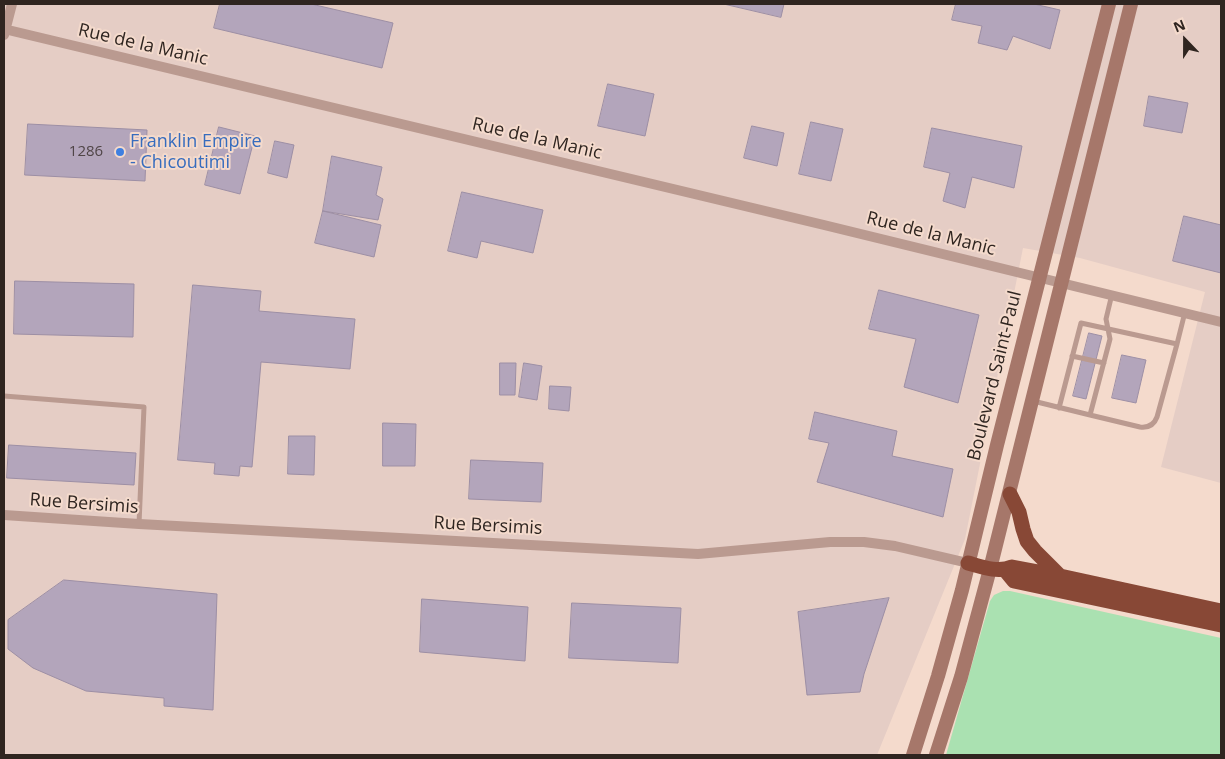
<!DOCTYPE html>
<style>
body{margin:0}
#map{position:relative;width:1225px;height:759px;overflow:hidden;background:#f4dacc;font-family:"Open Sans",sans-serif}
canvas{display:block}
.frame{position:absolute;inset:0;border:5px solid #2f2520;pointer-events:none}
.north{position:absolute;left:1160px;top:15px;width:50px;height:50px;-webkit-text-stroke:4px #f4dacc;paint-order:stroke;rotate:338deg;font-size:14px;font-weight:700;line-height:20px;text-align:center;color:#2f2520}
.north::after{content:'';display:block;margin:auto;width:18px;height:22px;background:#2f2520;clip-path:polygon(50% 0,100% 100%,50% 72%,0 100%)}
</style>
<div id="map">
<canvas width="1225" height="759"></canvas>
<div class="frame"></div>
<div class="north">N</div>
</div>
<script>
const context = document.querySelector('canvas').getContext('2d');
context.lineJoin = 'round';
function paint(path, color) {
  context.fillStyle = color;
  context.fill(path, 'evenodd');
}
function trace(path, color, width, dash) {
  context.strokeStyle = color;
  context.lineWidth = width;
  context.lineCap = dash ? 'butt' : 'round';
  context.setLineDash(dash || []);
  context.stroke(path);
}
function write(font, color, halo, rows, align = 'center') {
  context.font = font + ' "Open Sans",sans-serif';
  context.lineWidth = 4;
  context.setLineDash([]);
  context.textBaseline = 'middle';
  context.strokeStyle = halo;
  context.fillStyle = color;
  for (const [text, x, y, turn = 0] of rows) {
    context.save();
    context.translate(x, y);
    context.rotate((+turn || 0) * Math.PI / 180);
    context.textAlign = isNaN(turn) ? turn : align;
    if (halo) context.strokeText(text, 0, 0);
    context.fillText(text, 0, 0);
    context.restore();
  }
}
const industrial = new Path2D(`
 M4,4H1221V483L1161,467L1205,292L1080,258L1023,248L965,539L877,755H4Z`);
const green = new Path2D(`
 M1003,591H1010L1221,638V755H946L990,601L994,595Z`);
const building = new Path2D(`
 M220,4H311L393,23L382,68L214,28Z
 M724,4H784L781,17Z
 M956,4H1034L1060,10L1050,49L1013,36L1007,50L978,43L982,26L952,20Z
 M608,84L654,94L645,136L598,126Z
 M1149,96L1188,103L1182,133L1144,126Z
 M811,122L843,129L831,181L799,174Z
 M28,124L147,130L145,181L25,175Z
 M752,126L784,133L777,166L744,158Z
 M219,127L255,136L240,194L205,185Z
 M932,128L1022,146L1014,188L972,177L965,208L943,201L950,173L924,167Z
 M275,141L294,145L287,178L268,173Z
 M332,156L382,167L376,195L383,199L378,220L323,211Z
 M462,192L543,210L533,253L481,241L477,258L448,251Z
 M323,211L381,225L374,257L315,243Z
 M1184,216L1221,225V273L1173,261Z
 M15,281L134,284L133,337L14,334Z
 M193,285L261,291L259,311L355,319L350,369L261,362L252,467L240,466L239,476L214,474L215,463L178,460Z
 M879,290L979,315L958,403L904,387L916,339L869,329Z
 M1089,333L1102,336L1086,399L1073,396Z
 M1122,355L1146,360L1136,403L1112,398Z
 M500,363H516L515,395H500Z
 M524,363L542,366L537,400L519,397Z
 M550,386L571,387L569,411L549,409Z
 M815,412L897,431L892,456L953,469L943,517L817,482L829,443L809,439Z
 M383,423L416,424L415,466H383Z
 M289,436H315L314,475L288,474Z
 M9,445L136,453L134,485L7,478Z
 M471,460L543,463L541,502L469,499Z
 M64,580L217,594L213,710L164,706V698L86,691L33,668L8,649V620Z
 M889,598L864,674L860,692L807,695L798,612Z
 M422,599L528,607L525,661L420,652Z
 M572,603L681,608L678,663L569,658Z`);
const lane = new Path2D(`
 M1072,356L1104,363
 M4,396L144,407L139,524
 M1033,401L1090,415L1110,339L1106,319L1112,294
 M1059,408L1081,323L1177,344L1185,312
 M1090,415L1140,427C1148,428 1154,425 1157,417L1177,344`);
const street = new Path2D(`
 M4,29L824,225L1221,322
 M4,35L12,4
 M4,515L139,524L698,554L830,542H864L895,546L968,563`);
const secondary = new Path2D(`
 M913,755L938,676L962,590L997,445L1109,4
 M936,755L961,677L990,569L1131,4`);
const highway = new Path2D(`
 M1010,494L1019,512L1023,529L1027,541L1035,551L1060,576
 M968,563C982,567 998,573 1012,567L1060,576L1221,611
 M1005,570L1014,581L1221,625`);
const markers = [
 [120,152,5,"#3f7fe0"]
];
const numberNames = [
 ["1286",86,152]
];
const streetNames = [
 ["Rue de la Manic",143,45,13],
 ["Rue de la Manic",537,139,13],
 ["Rue de la Manic",931,234,14],
 ["Boulevard Saint-Paul",995,376,-76],
 ["Rue Bersimis",84,504,4],
 ["Rue Bersimis",488,526,3]
];
const shopNames = [
 ["Franklin Empire",130,142],
 ["- Chicoutimi",130,163]
];
paint(industrial, '#e5cdc5');
paint(green, '#aae1b1');
paint(building, '#b3a5bb');
trace(building, '#9d8fa5', 1);
trace(lane, '#ba9a90', 5);
trace(street, '#ba9a90', 10);
trace(secondary, '#a6776a', 14);
trace(highway, '#884836', 15);
for (const [x, y, r, color] of markers) {
  const dot = new Path2D();
  dot.arc(x, y, r, 0, 2 * Math.PI);
  context.fillStyle = color;
  context.fill(dot);
  trace(dot, '#f4dacc', 2);
}
write('15px', '#504547', null, numberNames);
write('18px', '#2f2520', '#f4dacc', streetNames);
write('18px', '#366cbe', '#f4dacc', shopNames, 'left');
</script>
